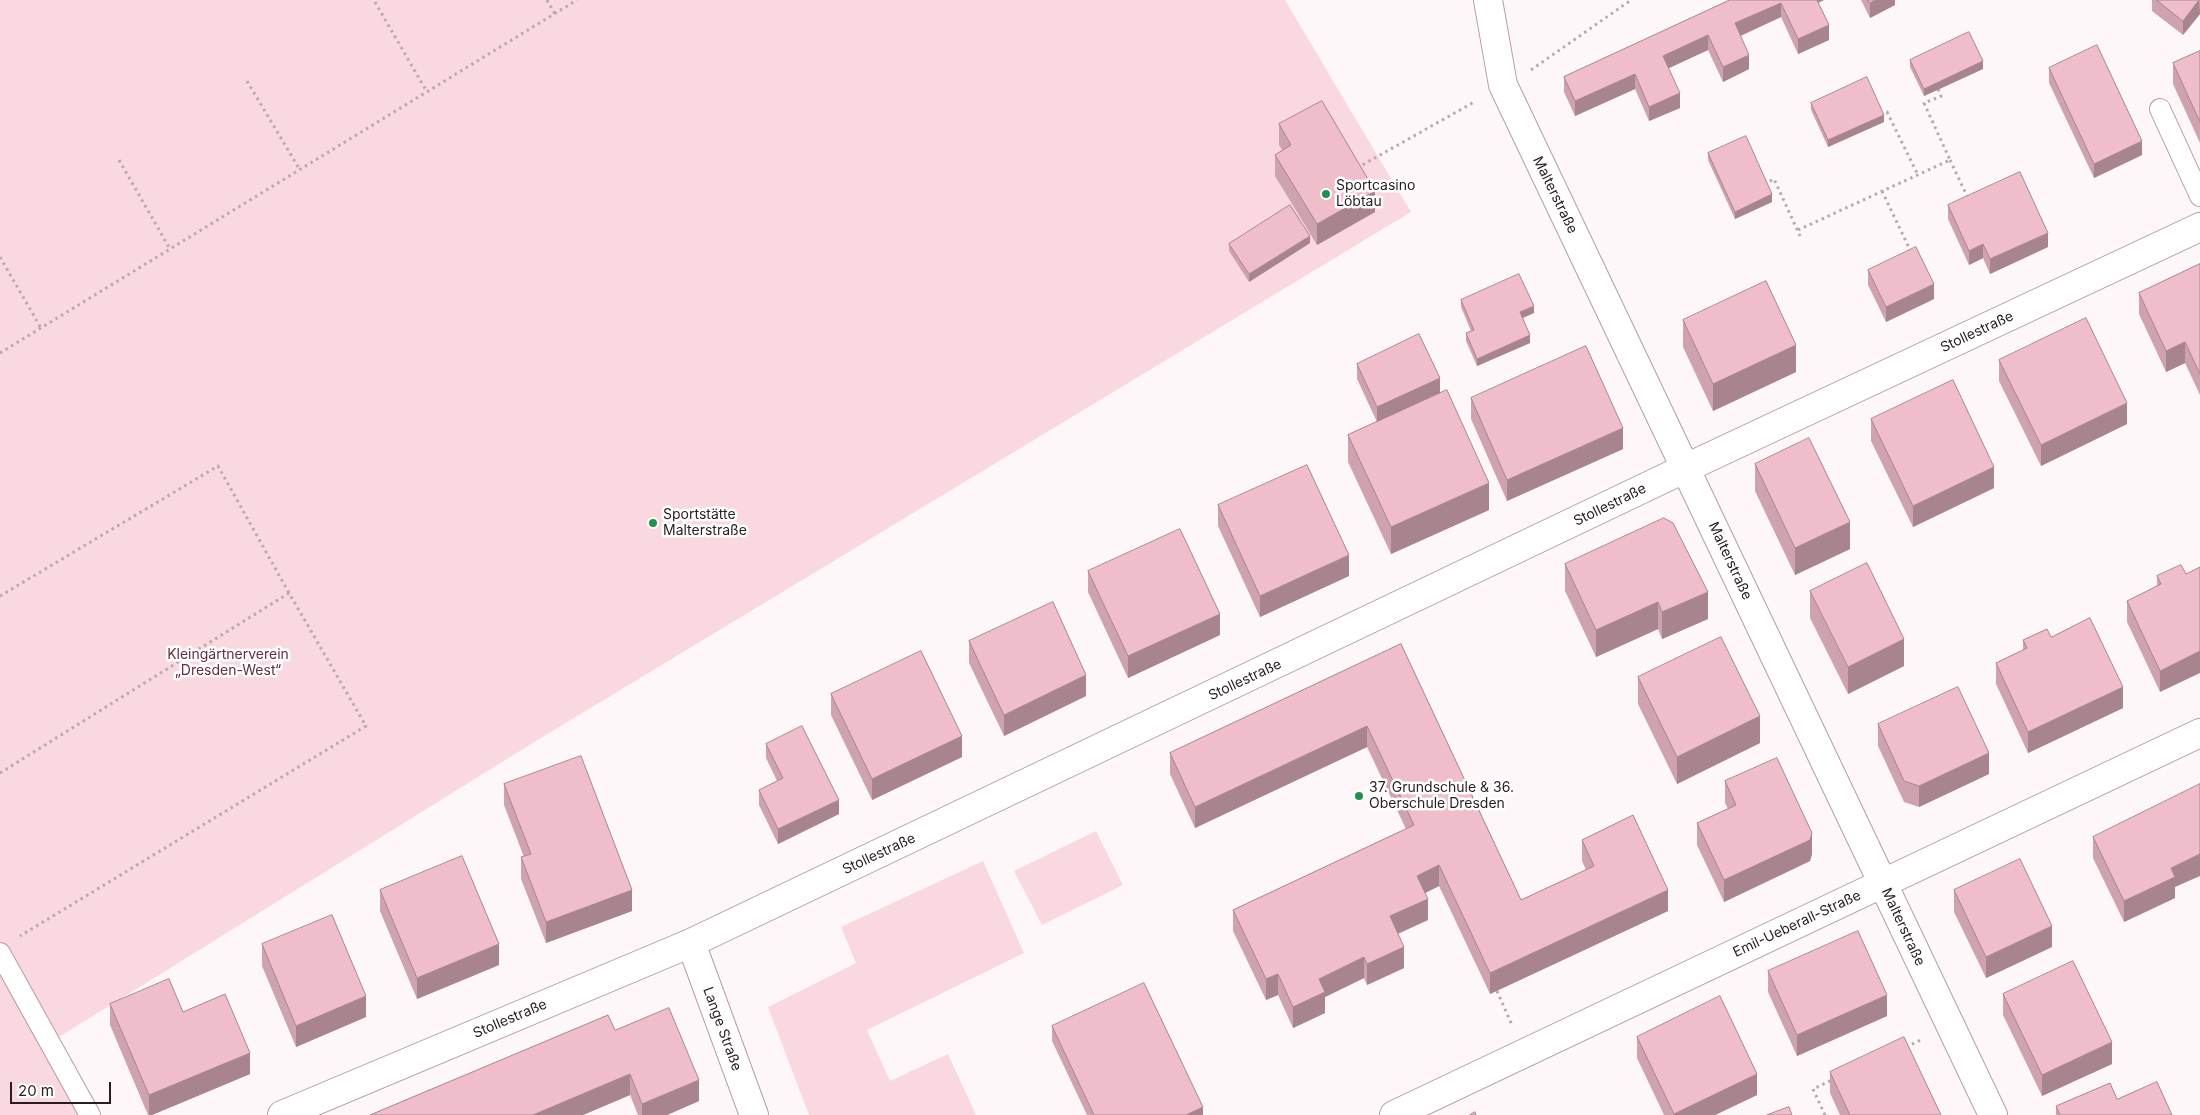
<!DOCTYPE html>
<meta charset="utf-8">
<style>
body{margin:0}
#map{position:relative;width:2200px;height:1115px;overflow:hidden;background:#fef7f9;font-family:Inter,sans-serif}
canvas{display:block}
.scale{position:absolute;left:10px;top:1082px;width:101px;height:22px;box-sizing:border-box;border:2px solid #281d20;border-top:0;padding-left:6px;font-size:15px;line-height:18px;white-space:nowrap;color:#281d20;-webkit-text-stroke:4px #fff;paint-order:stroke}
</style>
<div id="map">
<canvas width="2200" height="1115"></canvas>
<div class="scale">20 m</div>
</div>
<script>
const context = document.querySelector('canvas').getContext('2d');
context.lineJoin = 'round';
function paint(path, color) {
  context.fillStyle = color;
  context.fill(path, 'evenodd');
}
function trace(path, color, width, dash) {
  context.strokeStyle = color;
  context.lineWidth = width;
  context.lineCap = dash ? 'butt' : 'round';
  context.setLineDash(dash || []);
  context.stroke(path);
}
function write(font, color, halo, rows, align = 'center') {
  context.font = font + ' Inter,sans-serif';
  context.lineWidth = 5;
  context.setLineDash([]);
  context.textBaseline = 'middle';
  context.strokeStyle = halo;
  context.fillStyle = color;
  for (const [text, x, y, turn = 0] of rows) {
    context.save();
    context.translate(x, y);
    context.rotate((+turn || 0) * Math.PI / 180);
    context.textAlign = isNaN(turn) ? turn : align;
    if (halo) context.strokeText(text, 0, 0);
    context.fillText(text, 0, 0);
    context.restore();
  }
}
const green = new Path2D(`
 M0,0H1285L1411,212L536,741L51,1042L79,1115H0Z
 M1096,831L1123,885L1042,925L1014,871Z
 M983,861L1024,953L867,1030L890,1081L948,1054L976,1115H809L768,1007L856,963L841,927Z`);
const path = new Path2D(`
 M547,0L555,14
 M375,2L427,92
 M1531,70L1631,0
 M247,81L300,170
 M1881,115L1887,112L1918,175
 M119,160L170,249
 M1950,160L1968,198
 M1357,168L1476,101
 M1764,184L1774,179L1800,236
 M1882,191L1911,252
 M1798,230L1950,160L1924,103L1941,96L1938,89
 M0,257L41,328
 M0,353L577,0
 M0,596L218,466L289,593
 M0,773L289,593L366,726L20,936
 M1497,991L1512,1025
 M1906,1047L1923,1039
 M1825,1115L1813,1089L1832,1080`);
const service = new Path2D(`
 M2160,109L2200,196
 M0,953L90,1115`);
const minor = new Path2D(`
 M1488,0L1503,85L1993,1115
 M691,943L754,1115
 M282,1115L691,943L1686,468L2200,227
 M1394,1115L2200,733`);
const wall = new Path2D(`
 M1730,0H1824L1818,3L1829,40L1798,54L1781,17L1741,36L1749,69L1723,82L1708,50L1668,68L1680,108L1649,121L1635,89L1575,116L1564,92V77Z
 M1861,0H1895V5L1870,18Z
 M2152,0H2200V14L2183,35L2152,11Z
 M2200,51V143L2173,84V63Z
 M1910,60L1983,69L1924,96L1910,67Z
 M2049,68L2142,155L2094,178L2049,83Z
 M1811,103L1884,122L1828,147L1811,110Z
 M1279,124L1375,212L1317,245L1275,176V155L1282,150L1279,145Z
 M1708,153L1772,202L1735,219L1708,160Z
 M1948,205L2048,247L1990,274L1983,258L1969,265L1948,219Z
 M1310,243L1249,282L1229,251V244Z
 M2200,264V395L2185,363L2166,372L2139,314V293Z
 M1868,270L1934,299L1886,322L1868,285Z
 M1461,300L1534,313L1523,318L1530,343L1477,366L1466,341V333L1471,331L1461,307Z
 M1683,320L1796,372L1713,411L1683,347Z
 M1999,360L2127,424L2041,466L1999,381Z
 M1357,364L1440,393L1405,409L1489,510L1391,554L1348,462V435L1377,422L1357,379Z
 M1471,398L1623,449L1507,501L1471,419Z
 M1871,419L1994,488L1913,527L1871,441Z
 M1755,464L1850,549L1795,575L1755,491Z
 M1218,505L1349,576L1260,617L1218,526Z
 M1565,564L1708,619L1662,639L1658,629L1596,657L1565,591Z
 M1088,571L1220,635L1128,678L1088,592Z
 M2186,574L2160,692L2127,622V601L2157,586V576Z
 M1810,591L1904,666L1848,694L1810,618Z
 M2023,640L2123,708L2028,753L1996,684V663L2023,650Z
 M969,641L1086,696L1004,736L969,663Z
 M1401,644L1521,900L1586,870L1582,861V840L1668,911L1490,994L1439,886L1425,893L1428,920L1398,934L1404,968L1367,985L1364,978L1325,997V1013L1293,1028L1278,995L1266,1000L1233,931V910L1406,829L1367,747L1195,828L1170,774V753Z
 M1638,677L1760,743L1677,784L1638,704Z
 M831,694L962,757L872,800L831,715Z
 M1878,724L1989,774L1919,807L1904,802L1878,746Z
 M766,744L839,814L778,844L759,805V790L777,781L766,758Z
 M1725,781L1812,854L1810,861L1724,902L1697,845V823L1728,809L1725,803Z
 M504,784L632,911L546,943L521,879V857H524L504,805Z
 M2093,837L2175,887V898L2124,922L2093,858Z
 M380,890L499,965L417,999L380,911Z
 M1954,890L2052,947L1986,978L1954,912Z
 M262,944L366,1017L296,1047L262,966Z
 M1768,971L1887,1016L1797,1056L1768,992Z
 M2003,994L2112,1064L2042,1096L2003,1015Z
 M110,1004L183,1012L250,1074L152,1115H148L110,1025Z
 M1052,1026L1203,1115H1087L1052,1041Z
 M615,1030L699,1101L667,1115H638L630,1095L583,1115H370Z
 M1637,1037L1757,1095L1715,1115H1664L1637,1058Z
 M1830,1072L1941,1115H1840L1830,1093Z
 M2117,1099L2172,1115H2056V1106Z`);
const shadedWall = new Path2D(`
 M1812,0H1824L1812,5Z
 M1876,0H1895V5L1870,18V3Z
 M2199,0L2200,14L2183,35V21Z
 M1781,3V17L1735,38V23Z
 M1829,25V40L1798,54V39Z
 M1708,35V50L1663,71V56Z
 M1749,55V69L1723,82V67Z
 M1983,61V69L1924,96V89Z
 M1635,74V89L1575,116V101Z
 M1680,93V108L1649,121V107Z
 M1884,115V122L1828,147V140Z
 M2142,141V155L2094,178V164Z
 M1375,191V212L1317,245V224Z
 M1772,194V202L1735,219V212Z
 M2048,233V247L1990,274V259Z
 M1310,236V243L1249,282V274Z
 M1983,244V258L1969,265V251Z
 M1934,284V299L1886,322V307Z
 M1534,306V313L1520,319V312Z
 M1530,335V343L1477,366V359Z
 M2185,342V363L2166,372V351Z
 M1796,345V372L1713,411V384Z
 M1440,378V393L1377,422V407Z
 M2127,403V424L2041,466V445Z
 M1623,428V449L1507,501V480Z
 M1994,467V488L1913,527V506Z
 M1489,483V510L1391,554V527Z
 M1850,522V549L1795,575V548Z
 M1349,555V576L1260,617V596Z
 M1708,592V619L1662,639V612Z
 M1658,602V629L1596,657V630Z
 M1220,614V635L1128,678V656Z
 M1904,639V666L1848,694V667Z
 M2200,651V673L2160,692V671Z
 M1086,675V696L1004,736V715Z
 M2123,687V708L2028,753V732Z
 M1760,716V743L1677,784V757Z
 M1367,726V747L1195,828V807Z
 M962,736V757L872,800V779Z
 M1989,753V774L1919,807V786Z
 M839,800V814L778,844V829Z
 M1812,833V854L1810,861L1724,902V880Z
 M2200,854V876L2175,887V898L2124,922V901L2171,868Z
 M1439,865V886L1417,897V876Z
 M632,890V911L546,943V922Z
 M1668,890V911L1490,994V973Z
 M1428,899V920L1390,937V916Z
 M2052,926V947L1986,978V957Z
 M499,944V965L417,999V978Z
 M1404,947V968L1367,985V964Z
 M1364,957V978L1325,997V1013L1293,1028V1007L1319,979Z
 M1278,974V995L1266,1000V979Z
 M1887,995V1016L1797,1056V1035Z
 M366,996V1017L296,1047V1026Z
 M2112,1042V1064L2042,1096V1075Z
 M250,1053V1074L152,1115H149V1095Z
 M630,1074V1095L583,1115H533Z
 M1757,1074V1095L1715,1115H1674V1114Z
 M699,1080V1101L667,1115H642V1104Z
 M1203,1107V1115H1186Z`);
const building = new Path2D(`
 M1730,0H1817L1829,25L1798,39L1781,3L1735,23L1749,55L1723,67L1708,35L1663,56L1680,93L1649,107L1635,74L1575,101L1564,77Z
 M1868,0H1876L1870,3Z
 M2157,0H2199L2183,21Z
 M1969,32L1983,61L1924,89L1910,60Z
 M2097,45L2142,141L2094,164L2049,68Z
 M2200,51V122L2173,63Z
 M1867,77L1884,115L1828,140L1811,103Z
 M1322,101L1375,191L1317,224L1275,155L1291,145L1279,124Z
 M1746,136L1772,194L1735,212L1708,153Z
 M2020,172L2048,233L1990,259L1983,244L1969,251L1948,205Z
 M1290,205L1310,236L1249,274L1229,244Z
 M1916,247L1934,284L1886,307L1868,270Z
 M2200,264V374L2185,342L2166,351L2139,293Z
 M1519,274L1534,306L1520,312L1530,335L1477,359L1466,333L1474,330L1461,300Z
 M1766,281L1796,345L1713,384L1683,320Z
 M2086,318L2127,403L2041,445L1999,360Z
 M1419,334L1440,378L1377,407L1357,364Z
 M1586,346L1623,428L1507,480L1471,398Z
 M1953,380L1994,467L1913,506L1871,419Z
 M1447,390L1489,483L1391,527L1348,435Z
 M1809,438L1850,522L1795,548L1755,464Z
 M1307,465L1349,555L1260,596L1218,505Z
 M1664,518L1673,523L1708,592L1662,612L1658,602L1596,630L1565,564Z
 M1180,529L1220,614L1128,656L1088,571Z
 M1867,563L1904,639L1848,667L1810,591Z
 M2181,565L2186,574L2200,567V651L2160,671L2127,601L2161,584L2157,576Z
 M1053,602L1086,675L1004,715L969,641Z
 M2090,618L2123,687L2028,732L1996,663L2027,648L2023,640L2047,629L2051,637Z
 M1721,637L1760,716L1677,757L1638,677Z
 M1401,644L1521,900L1594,866L1582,840L1633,815L1668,890L1490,973L1439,865L1417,876L1428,899L1390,916L1404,947L1367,964L1364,957L1319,979L1325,992L1293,1007L1278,974L1266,979L1233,910L1414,825L1367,726L1195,807L1170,753Z
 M921,651L962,736L872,779L831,694Z
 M1958,687L1989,753L1919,786L1904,781L1878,724Z
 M802,726L839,800L778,829L759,790L783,778L766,744Z
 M581,756L632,890L546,922L521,857L531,854L504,784Z
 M1777,758L1812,833L1810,840L1724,880L1697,823L1736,805L1725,781Z
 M2200,784V854L2171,868L2175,877L2124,901L2093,837Z
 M462,856L499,944L417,978L380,890Z
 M2020,859L2052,926L1986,957L1954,890Z
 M332,915L366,996L296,1026L262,944Z
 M1858,931L1887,995L1797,1035L1768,971Z
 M2073,961L2112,1042L2042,1075L2003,994Z
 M169,979L183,1012L225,994L250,1053L149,1095L110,1004Z
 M1144,983L1203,1107L1186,1115H1094L1052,1026Z
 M1720,996L1757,1074L1674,1114L1637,1037Z
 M669,1008L699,1080L642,1104L630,1074L533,1115H370L608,1015L615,1030Z
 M1904,1037L1941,1115H1850L1830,1072Z
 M2157,1082L2172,1115H2060L2056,1106L2110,1083L2117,1099Z
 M1789,1107L1792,1115H1767Z
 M1475,1112L1476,1115H1470Z`);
const markers = [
 [1326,194,5,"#1d934e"],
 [653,523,5,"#1d934e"],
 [1359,796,5,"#1d934e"]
];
const poiNames = [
 ["Sportcasino",1336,186],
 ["Löbtau",1336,202],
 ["Sportstätte",663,515],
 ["Malterstraße",663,531],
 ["37. Grundschule & 36.",1369,788],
 ["Oberschule Dresden",1369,804]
];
const streetNames = [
 ["Malterstraße",1555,195,64],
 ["Stollestraße",1977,332,-25],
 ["Stollestraße",1610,505,-26],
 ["Malterstraße",1730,561,65],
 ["Stollestraße",1245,680,-25],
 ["Stollestraße",879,854,-25],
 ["Emil-Ueberall-Straße",1797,924,-25],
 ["Malterstraße",1903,927,65],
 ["Stollestraße",510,1019,-23],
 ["Lange Straße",722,1029,70]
];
const parkNames = [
 ["Kleingärtnerverein",228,655],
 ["„Dresden-West“",228,671]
];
paint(green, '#fad8e0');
trace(service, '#b99ba2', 22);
trace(minor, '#b99ba2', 30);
trace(path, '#b3abad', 3, [2.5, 4]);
trace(service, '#fff', 20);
trace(minor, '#fff', 28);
paint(wall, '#cea3af');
paint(shadedWall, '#a8858e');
paint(building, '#f0becb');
trace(building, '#a8858e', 1);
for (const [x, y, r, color] of markers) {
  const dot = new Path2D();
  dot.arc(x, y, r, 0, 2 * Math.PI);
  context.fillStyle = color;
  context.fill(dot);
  trace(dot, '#fff', 2);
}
write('14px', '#281d20', '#fff', poiNames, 'left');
write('14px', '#281d20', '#fff', streetNames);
write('14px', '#672b3e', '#fff', parkNames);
</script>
